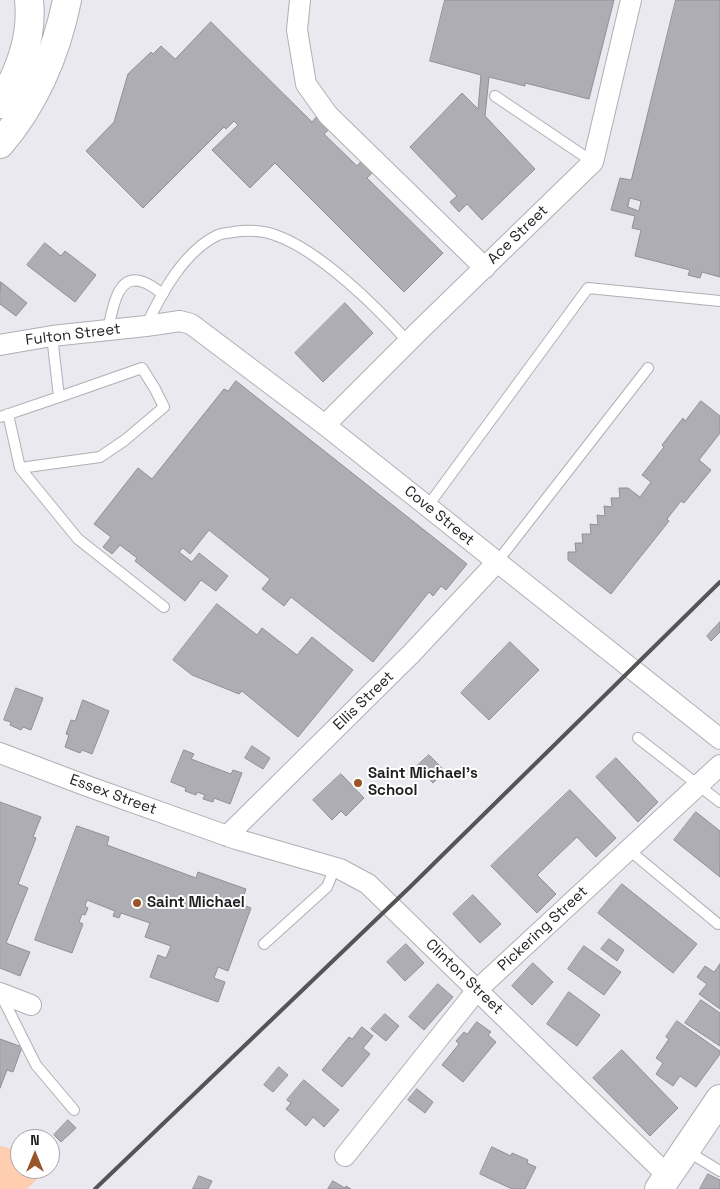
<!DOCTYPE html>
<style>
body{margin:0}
#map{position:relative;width:720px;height:1189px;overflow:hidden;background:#e9e9ef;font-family:"Space Grotesk",sans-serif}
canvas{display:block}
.north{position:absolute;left:10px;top:1129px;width:50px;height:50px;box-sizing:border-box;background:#fff;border:1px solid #a5a5a6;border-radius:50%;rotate:0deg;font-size:14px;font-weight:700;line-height:20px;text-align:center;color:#1f1f21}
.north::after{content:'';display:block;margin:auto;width:18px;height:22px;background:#995528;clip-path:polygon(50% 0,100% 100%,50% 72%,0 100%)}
</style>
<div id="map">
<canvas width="720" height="1189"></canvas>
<div class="north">N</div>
</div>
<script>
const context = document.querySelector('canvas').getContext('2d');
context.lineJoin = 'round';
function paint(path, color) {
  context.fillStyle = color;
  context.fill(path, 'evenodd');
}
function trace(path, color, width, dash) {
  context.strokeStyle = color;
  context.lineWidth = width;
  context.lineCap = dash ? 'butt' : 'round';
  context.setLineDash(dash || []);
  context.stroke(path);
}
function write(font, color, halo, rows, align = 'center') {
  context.font = font + ' "Space Grotesk",sans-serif';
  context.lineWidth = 4;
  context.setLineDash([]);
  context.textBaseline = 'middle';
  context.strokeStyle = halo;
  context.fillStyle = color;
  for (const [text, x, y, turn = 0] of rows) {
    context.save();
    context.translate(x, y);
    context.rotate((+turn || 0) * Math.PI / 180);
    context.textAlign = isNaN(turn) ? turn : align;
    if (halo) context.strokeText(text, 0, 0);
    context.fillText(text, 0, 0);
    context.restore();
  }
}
const green = new Path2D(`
 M0,1146L20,1151V1169H47L27,1189H0Z`);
const building = new Path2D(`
 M445,0H614L589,99L525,83V86L489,77L485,116L535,169L482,220L467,204L459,212L450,202L457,196L410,147L462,93L478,109L481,75L430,61Z
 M676,0H720V277L702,272L700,278L688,275L690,270L635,256L641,230L632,228L635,216L611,210L620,178L631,180ZM630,198L641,201L639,211L628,207Z
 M211,22L312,122L319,114L333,126L324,134L357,166L363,159L375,170L367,178L443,253L404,292L275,163L250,188L212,150L238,125L234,121L226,129L224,127L143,208L86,151L114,122L128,74L151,52L153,54L161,46L175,59Z
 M45,243L61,256L65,251L96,275L75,302L27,265Z
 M1,282L27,303L16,316L0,304Z
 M345,303L373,333L323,382L295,353Z
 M236,381L467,564L446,590L441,586L433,596L429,592L373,662L291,597L284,606L262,589L270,579L209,530L190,554L183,548L179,552L192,562L199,553L228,576L216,591L201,580L185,601L135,561L137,558L120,545L112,554L103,547L111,537L94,524L138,468L152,479L224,389L228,391Z
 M701,401L720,416V433L699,460L711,470L684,503L681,501L667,519L669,521L611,594L568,560V552H576L575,543H583L582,534H591L590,524L598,525L597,515L605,516L604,506L612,507L611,498H620L619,488H628L640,497L651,482L642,475L664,447L662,445L683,418L685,421Z
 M217,604L257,635L262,628L297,655L312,637L353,670L298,737L242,691L239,694L192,675L173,660Z
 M720,622V632L711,641L707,636Z
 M510,642L539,670L489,720L461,693Z
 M16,688L43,698L31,730L23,727L21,730L10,725L11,722L4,720Z
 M83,700L109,711L92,754L82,750L80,753L65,747L69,735L66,734L71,720L75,721Z
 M252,746L270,758L263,769L245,758Z
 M184,750L194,754L191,759L231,774L233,770L242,773L230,804L214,798L213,802L203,799L205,795L197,792L196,795L185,791L186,788L171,782Z
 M429,755L445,771L433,783L417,766Z
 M616,758L658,802L638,822L596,777Z
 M341,774L364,798L346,816L341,811L332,820L313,800Z
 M570,790L616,838L596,857L577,837L537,875L556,894L537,913L491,866Z
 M0,802L41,817L33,837L36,838L18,884L28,888L6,943L30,952L20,976L0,968Z
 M696,812L720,831V877L674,840Z
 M77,826L109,837L107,845L196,878L198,872L246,889L241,904L251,908L228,971L218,967L214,978L225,982L218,1002L150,977L158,955L166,958L171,946L145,937L150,923L121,913L119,918L113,916L115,911L87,900L85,906L88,908L85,915L82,914L79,922L83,924L72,953L35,940Z
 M622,884L697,944L673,973L598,913Z
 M473,895L501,924L480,943L453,914Z
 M609,939L624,950L617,961L601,949Z
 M406,944L424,963L405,981L387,962Z
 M584,946L621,972L604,995L568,969Z
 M533,963L553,982L532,1005L512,986Z
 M720,964V1009L699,994L707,984L697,977L705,966L714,972Z
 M438,984L453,997L424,1030L409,1017Z
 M569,992L600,1015L577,1046L547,1024Z
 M701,1000L720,1013V1046L685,1023Z
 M385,1014L399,1026L386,1041L371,1029Z
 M677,1021L720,1051V1054L696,1087L680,1076L673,1086L656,1074L663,1063L656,1058L669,1039L666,1037Z
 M477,1022L491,1032L488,1035L496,1042L463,1082L442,1065L459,1044L456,1041L464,1032L467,1034Z
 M362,1027L373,1036L363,1048L370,1054L342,1087L322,1070L349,1037L352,1039Z
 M0,1039L22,1047L13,1072L7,1070L0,1088Z
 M622,1050L678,1108L650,1136L593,1078Z
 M279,1067L288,1075L273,1092L264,1085Z
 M304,1080L339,1110L324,1127L313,1117L306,1126L286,1109L291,1103L287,1100Z
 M417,1089L433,1102L425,1113L408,1100Z
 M68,1120L76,1128L61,1142L54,1135Z
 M492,1147L511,1156L512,1153L528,1160L527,1163L536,1167L525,1189H512L480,1174Z
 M708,1174L720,1180V1189H700Z
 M199,1176L212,1181L208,1189H193Z
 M333,1181L345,1188L346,1186L351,1189H328Z`);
const lane = new Path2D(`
 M495,96L593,162
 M146,326C161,294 184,251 218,235C223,233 229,233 233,232C247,230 262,230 275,235C319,250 377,307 408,342
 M108,330C112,313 116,272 143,282C150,284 157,290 163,294
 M8,414L20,468L78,539L164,607
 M0,417L59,397L52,336
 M20,468L100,457L125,440L164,407L155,389L142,368L59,397
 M427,507L588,288L720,301
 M497,562L648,368
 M638,738L720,802
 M629,850L718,924
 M264,944L327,887L335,867
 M1,995L36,1065L74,1110
 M687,1151L720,1171`);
const street = new Path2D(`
 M300,0L297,30L306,84L328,115L485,268
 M0,345L52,336L146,326L180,321L191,324L325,425L720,739
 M325,425L420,330L593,162L631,0
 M0,753L87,786L236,839L340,869L368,884L667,1175
 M227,836L411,654L497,562
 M0,993L31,1005
 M345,1156L477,990L720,765`);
const secondary = new Path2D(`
 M659,1189L720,1099`);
const highway = new Path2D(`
 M0,104C20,72 33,38 29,0
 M0,144C36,102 56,54 67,0`);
const rail = new Path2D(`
 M95,1189L410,887L720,582`);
const markers = [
 [358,783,5,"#995528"],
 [137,903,5,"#995528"]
];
const streetNames = [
 ["Ace Street",518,235,-44],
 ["Fulton Street",73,335,-7],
 ["Cove Street",439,516,39],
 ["Ellis Street",364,701,-44],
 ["Essex Street",113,795,20],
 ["Pickering Street",543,929,-43],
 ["Clinton Street",464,977,44]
];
const poiNames = [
 ["Saint Michael's",368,774],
 ["School",368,791],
 ["Saint Michael",147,903]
];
paint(green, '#ffcdb0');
paint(building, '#adadb3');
trace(building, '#908f95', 1);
trace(lane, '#afafb5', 12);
trace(street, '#afafb5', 22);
trace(secondary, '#afafb5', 30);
trace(highway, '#afafb5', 30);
trace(lane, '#fff', 10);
trace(street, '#fff', 20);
trace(secondary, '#fff', 28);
trace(highway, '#fff', 28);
trace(rail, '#555558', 4);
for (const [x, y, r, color] of markers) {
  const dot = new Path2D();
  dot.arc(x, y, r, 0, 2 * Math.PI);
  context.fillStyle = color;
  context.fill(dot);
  trace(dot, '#fff', 2);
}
write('15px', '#1f1f21', '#fff', streetNames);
write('bold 15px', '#1f1f21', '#fff', poiNames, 'left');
</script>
